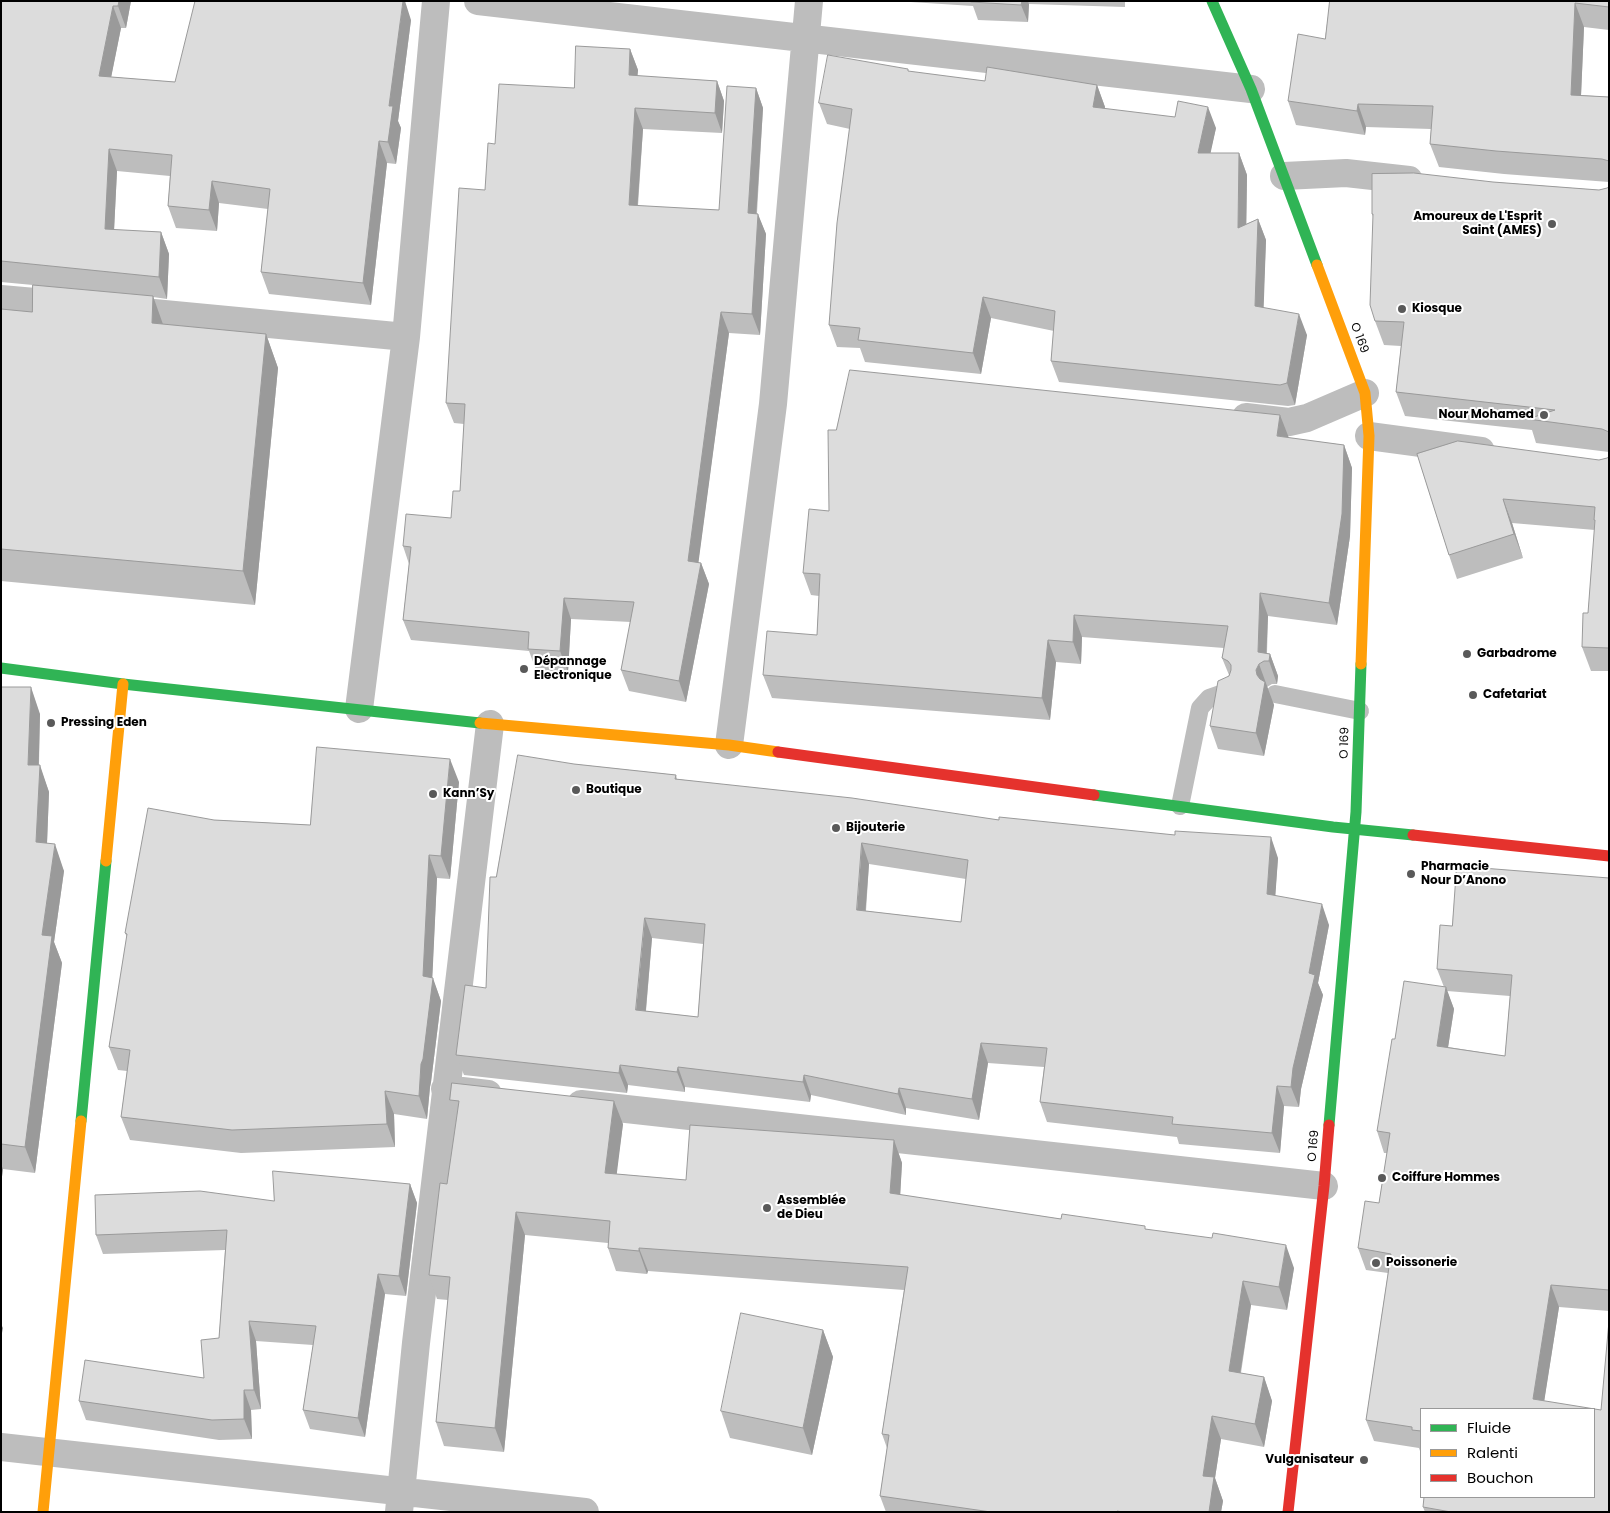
<!DOCTYPE html>
<meta charset="utf-8">
<style>
body{margin:0}
#map{position:relative;width:1610px;height:1513px;overflow:hidden;background:#fff;font-family:Poppins,sans-serif}
canvas{display:block}
.frame{position:absolute;inset:0;border:2px solid #000;pointer-events:none}
.legend{position:absolute;left:1420px;top:1408px;width:175px;height:90px;box-sizing:border-box;background:#fff;border:1px solid #999;margin:0;padding:6px 9px;list-style:none;font-size:15px;color:#000}
.legend li{display:flex;align-items:center;gap:10px;height:25px}
.legend b{width:25px;border:1px solid #999}
</style>
<div id="map">
<canvas width="1610" height="1513"></canvas>
<div class="frame"></div>
<ul class="legend">
<li><b style="height:6px;background:#30b455"></b>Fluide</li>
<li><b style="height:6px;background:#ff9f0a"></b>Ralenti</li>
<li><b style="height:6px;background:#e5322d"></b>Bouchon</li>
</ul>
</div>
<script>
const context = document.querySelector('canvas').getContext('2d');
context.lineJoin = 'round';
function trace(path, color, width, dash) {
  context.strokeStyle = color;
  context.lineWidth = width;
  context.lineCap = dash ? 'butt' : 'round';
  context.setLineDash(dash || []);
  context.stroke(path);
}
function paint(path, color) {
  context.fillStyle = color;
  context.fill(path, 'evenodd');
}
function write(font, color, halo, rows, align = 'center') {
  context.font = font + ' Poppins,sans-serif';
  context.lineWidth = 4;
  context.setLineDash([]);
  context.textBaseline = 'middle';
  context.strokeStyle = halo;
  context.fillStyle = color;
  for (const [text, x, y, turn = 0] of rows) {
    context.save();
    context.translate(x, y);
    context.rotate((+turn || 0) * Math.PI / 180);
    context.textAlign = isNaN(turn) ? turn : align;
    if (halo) context.strokeText(text, 0, 0);
    context.fillText(text, 0, 0);
    context.restore();
  }
}
const lane = new Path2D(`
 M1275,694L1360,711
 M1180,806L1200,708L1209,698L1229,691`);
const street = new Path2D(`
 M478,1L1251,89
 M1284,176L1346,173L1409,180
 M1,299L69,305
 M122,310L406,337
 M1246,417L1289,422L1307,418L1365,393
 M1369,436L1481,451
 M359,709L406,337L436,1
 M729,745L773,404L809,1
 M445,1089L488,1094
 M581,1104L1324,1186
 M1,1447L585,1512
 M399,1512L416,1343L490,724`);
const fast = new Path2D(`
 M1212,1L1251,89L1317,265
 M1,668L123,684L480,723
 M1094,795L1333,827L1413,835
 M81,1121L106,861
 M1329,1125L1356,812L1361,664`);
const slow = new Path2D(`
 M1317,265L1365,393L1369,436L1361,664
 M480,723L729,745L778,752
 M106,861L123,684
 M43,1512L81,1121`);
const jam = new Path2D(`
 M778,752L1094,795
 M1413,835L1609,856
 M1288,1512L1324,1186L1329,1125`);
const wall = new Path2D(`
 M1,1H131L126,28H121L111,77L175,82L411,20L398,121L401,128L396,164L387,163L371,305L269,294L261,272L268,209L219,203L217,231L176,228L168,206L170,176L117,171L114,230L161,232L169,254L167,299L153,297L163,324L266,334L278,368L255,605L1,581V309L32,312L33,285L1,282Z
 M895,1H1125V7L1029,4L1028,22L978,20L973,6Z
 M1330,1H1609V30L1584,27L1581,95L1609,97V182L1504,174L1439,167L1430,144L1431,129L1366,127L1365,135L1296,125L1288,101L1325,39Z
 M630,49L638,70L637,76L717,81L724,101L722,133L643,129L638,206L719,210L756,88L763,108L757,213L766,234L760,335L729,333L698,563H701L709,584L686,702L629,691L621,670L631,622L571,619L568,672L536,670L529,651L411,640L403,620L409,564L403,546L451,518L460,491L464,424L454,423L446,403L485,190L495,144L574,88Z
 M909,72L985,81L1097,85L1105,107L1104,109L1216,128L1210,153H1239L1247,175L1246,224L1258,219L1266,240L1263,307L1307,335L1295,405L1288,406L1059,382L1051,361L1054,331L991,318L981,374L865,362L860,348L837,347L829,325L850,129L827,124L819,103Z
 M1493,182L1599,190L1607,188L1609,187V452L1536,443L1532,430L1405,416L1396,392L1401,346L1384,345L1375,321L1373,217L1372,214Z
 M1289,438L1344,445L1352,468L1350,536L1337,625L1268,616L1267,653L1270,654L1278,676L1277,684H1272L1267,687L1274,705L1264,756L1218,749L1210,726L1229,675L1222,658L1224,648L1082,637L1081,664L1056,662L1050,720L772,698L763,675L817,635L819,596L811,595L803,573L829,511Z
 M1417,454L1599,460L1607,458L1609,457V671H1591L1582,647L1588,613L1595,530L1512,523L1523,558L1457,579L1449,555Z
 M1,687L40,714L39,765L49,792L47,843L64,871L54,942L62,963L35,1173L3,1169L1,1184Z
 M574,764L676,775L677,779L999,820L1278,858L1275,896L1329,925L1318,983L1323,995L1301,1089L1299,1107L1284,1106L1280,1153L1179,1144L1177,1137L1047,1122L1040,1102L1044,1067L988,1063L979,1120L906,1108V1115L811,1095L810,1102L685,1087V1092L628,1085L627,1093L464,1075L456,1055L486,988L496,877ZM869,864L966,879L961,922L866,911ZM652,938L703,944L698,1017L646,1011Z
 M459,782L450,879L437,878L432,977L441,1001L431,1082L430,1087L427,1119L394,1114L395,1147L241,1153L130,1140L121,1117L127,1071L118,1070L109,1047L127,937L125,933L214,820L310,825Z
 M1609,878V1311L1559,1307L1544,1401L1609,1512H1425L1423,1507L1594,1497L1421,1409V1451H1420L1419,1448L1374,1441L1366,1420L1388,1273L1366,1270L1358,1248L1379,1203L1387,1153H1384L1377,1131L1444,987L1437,969L1452,926ZM1447,991L1510,996L1505,1056L1448,1047L1454,1009Z
 M450,1100L623,1124L616,1174L686,1180L894,1140L902,1163L900,1195L1061,1219L1146,1229L1294,1268L1287,1310L1251,1305L1241,1373L1264,1377L1272,1401L1264,1447L1221,1439L1215,1478L1223,1501L1221,1512H886L880,1496L887,1448L882,1434L904,1290L648,1271L647,1274L616,1271L608,1248V1243L525,1235L504,1452L444,1446L436,1422L448,1300L437,1299L429,1275L447,1184L456,1118Z
 M410,1184L417,1203L406,1296L385,1294L365,1437L310,1429L303,1410L313,1345L256,1341L261,1409L251,1410L252,1439L219,1440L86,1420L79,1401L204,1378L219,1338L225,1250L103,1254L96,1235L274,1201Z
 M823,1330L833,1357L812,1455L730,1438L721,1411Z`);
const shadedWall = new Path2D(`
 M119,1H131L126,28L118,6Z
 M403,1H405L411,20L398,121L401,128L396,164L388,142L389,106Z
 M1022,1H1028L1029,4L1028,22L1021,5Z
 M1575,3L1584,27L1580,119L1571,95Z
 M113,6L121,28L107,98L99,76Z
 M630,49L638,70L636,96L629,75Z
 M717,81L724,101L722,133L715,113Z
 M1097,85L1105,107L1101,129L1093,107Z
 M756,88L763,108L755,234L748,213Z
 M1358,104L1366,127L1365,135L1357,111Z
 M1208,107L1216,128L1206,174L1198,153Z
 M635,108L643,129L636,226L629,205Z
 M379,141L387,163L371,305L363,283Z
 M109,149L117,171L113,251L105,229Z
 M1239,153L1247,175L1246,250L1238,228Z
 M212,181L219,203L217,231L209,210Z
 M758,214L766,234L760,335L752,314Z
 M1258,219L1266,240L1263,327L1255,306Z
 M161,232L169,254L167,299L159,277Z
 M153,296L165,330L152,323Z
 M983,297L991,318L981,374L973,353Z
 M721,312L729,333L696,581L688,561Z
 M1299,314L1307,335L1295,405L1287,383Z
 M266,334L278,368L255,605L243,571Z
 M1280,415L1289,438L1277,436Z
 M1344,445L1352,468L1350,536L1337,625L1329,603Z
 M1503,499L1512,523L1523,558L1514,534Z
 M701,563L709,584L686,702L679,681Z
 M1260,593L1268,616L1266,661L1258,652Z
 M564,598L571,619L568,672L560,651Z
 M1074,615L1082,637L1081,664L1073,642Z
 M1048,640L1056,662L1050,720L1042,698Z
 M1270,654L1278,676L1277,684L1269,661Z
 M1259,664L1274,705L1264,756L1256,733L1257,675L1256,670Z
 M31,687L40,714L38,791L28,765Z
 M450,759L459,782L450,879L441,856Z
 M40,765L49,792L46,869L36,842Z
 M1271,837L1278,858L1274,915L1267,894Z
 M862,843L869,864L864,930L857,910Z
 M55,844L64,871L54,942L62,963L35,1173L25,1147L42,935Z
 M429,855L437,878L432,985L433,978L441,1001L431,1082L430,1087L427,1119L419,1096L421,1064L423,976Z
 M1322,904L1329,925L1318,983L1323,995L1301,1089L1299,1107L1291,1087L1293,1068L1309,973Z
 M645,918L652,938L644,1031L636,1010Z
 M1446,987L1454,1009L1445,1067L1437,1046Z
 M981,1043L988,1063L979,1120L972,1099Z
 M620,1065L628,1085L627,1093L619,1073Z
 M678,1067L685,1087V1092L677,1072Z
 M804,1075L811,1095L810,1102L803,1082Z
 M1277,1086L1284,1106L1280,1153L1272,1133Z
 M899,1088L906,1108V1115L898,1094Z
 M385,1091L394,1114L395,1147L387,1124Z
 M614,1101L623,1124L614,1196L605,1173Z
 M894,1140L902,1163L899,1217L890,1193Z
 M1,1164L3,1169L1,1184Z
 M410,1184L417,1203L406,1296L399,1276Z
 M516,1212L525,1235L504,1452L495,1428Z
 M1286,1245L1294,1268L1287,1310L1279,1287Z
 M639,1248L648,1271L647,1274L639,1251Z
 M378,1274L385,1294L365,1437L358,1418Z
 M1243,1281L1251,1305L1237,1394L1229,1371Z
 M1551,1285L1559,1307L1543,1409L1533,1399Z
 M249,1321L256,1341L261,1409L254,1390Z
 M1,1324L3,1328L1,1338Z
 M823,1330L833,1357L812,1455L803,1428Z
 M1264,1377L1272,1401L1264,1447L1255,1424Z
 M244,1390L251,1410L252,1439L244,1419Z
 M1212,1416L1221,1439L1215,1478L1223,1501L1221,1512H1209L1203,1476Z`);
const building = new Path2D(`
 M1,1H119L118,6H113L99,76L175,82L195,1H403L389,106H393L388,142L379,141L363,283L261,272L270,189L212,181L209,210L168,206L172,155L109,149L105,229L161,232L159,277L1,261Z
 M971,1H1022L1021,5L971,2Z
 M1330,1H1609V7L1575,3L1571,95L1609,97V161L1602,159L1496,151L1430,144L1433,106L1358,104L1357,111L1288,101L1298,34L1325,39Z
 M576,46L630,49L629,75L717,81L715,113L635,108L629,205L719,210L727,86L756,88L748,213L758,214L752,314L721,312L688,561L701,563L679,681L621,670L634,602L564,598L560,651L528,649L529,632L403,620L411,547L403,546L406,514L451,518L453,491H460L465,404L446,403L459,188L485,190L488,143L495,144L499,84L574,88Z
 M828,55L908,69V71L985,81L987,67L1097,85L1093,107L1175,117L1178,101L1208,107L1198,153H1239L1238,228L1258,219L1255,306L1299,314L1287,383L1280,385L1051,361L1055,311L983,297L973,353L858,340L860,328L829,325L837,223L852,109L819,103Z
 M1414,173L1493,182L1599,190L1607,188L1609,187V432L1602,429L1528,419L1555,410L1396,392L1404,322L1375,321L1370,305L1373,214H1372V174Z
 M33,285L153,296L152,323L266,334L243,571L1,549V309L32,312Z
 M850,370L1280,415L1277,436L1344,445L1342,514L1329,603L1260,593L1258,652L1270,654L1269,661H1264L1259,664L1256,670L1257,675L1260,679L1265,682L1256,733L1210,726L1218,681L1229,676L1231,670V665L1228,661L1222,658L1228,626L1074,615L1073,642L1048,640L1042,698L763,675L767,631L817,635L820,574L803,573L809,509L829,511L828,430H836Z
 M1458,441L1599,460L1607,458L1609,457V648L1582,647L1583,613H1588L1595,520H1594L1595,507L1503,499L1514,534L1449,555L1417,454Z
 M1,687H31L28,765H40L36,842L55,844L42,935L52,936L25,1147L1,1144Z
 M317,747L450,759L441,856L429,855L423,976L433,978L423,1059L421,1064L419,1096L385,1091L387,1124L232,1130L121,1117L130,1050L109,1047L127,934L125,933L148,808L214,820L310,825Z
 M518,755L574,764L676,775L675,779L852,798L999,820V817L1175,835V831L1271,837L1267,894L1322,904L1309,973L1315,975L1293,1068L1291,1087L1277,1086L1272,1133L1172,1124L1173,1117L1040,1102L1047,1048L981,1043L972,1099L899,1088L898,1094L804,1075L803,1082L678,1067L677,1072L620,1065L619,1073L456,1055L465,985L486,988L490,877H496ZM862,843L968,860L961,922L857,910ZM645,918L705,924L698,1017L636,1010Z
 M1457,866L1609,878V1290L1551,1285L1533,1399L1601,1410L1609,1321V1512H1451L1423,1507L1424,1497H1594V1409H1421V1431L1412,1430V1427L1366,1420L1391,1254L1358,1248L1365,1201L1379,1203L1390,1133L1377,1131L1392,1039H1395L1404,981L1446,987L1437,1046L1505,1056L1512,975L1437,969L1440,925L1452,926Z
 M452,1083L614,1101L605,1173L686,1180L690,1125L894,1140L890,1193L1061,1219L1062,1214L1145,1226V1229L1212,1238L1213,1233L1286,1245L1279,1287L1243,1281L1229,1371L1264,1377L1255,1424L1212,1416L1203,1476L1214,1477L1209,1512H1123L1117,1511V1512H991L880,1496L889,1435L882,1434L908,1267L639,1248V1251L608,1248L610,1221L516,1212L495,1428L436,1422L450,1277L429,1275L440,1183L447,1184L459,1101L450,1100Z
 M273,1171L410,1184L399,1276L378,1274L358,1418L303,1410L316,1326L249,1321L254,1390H244V1419L212,1420L79,1401L85,1360L204,1378L201,1340L219,1338L227,1230L96,1235L95,1195L200,1191L274,1201Z
 M741,1313L823,1330L803,1428L721,1411Z`);
const markers = [
 [1552,224,5,"#595959"],
 [1402,309,5,"#595959"],
 [1544,415,5,"#595959"],
 [1467,654,5,"#595959"],
 [524,669,5,"#595959"],
 [1473,695,5,"#595959"],
 [51,723,5,"#595959"],
 [576,790,5,"#595959"],
 [433,794,5,"#595959"],
 [836,828,5,"#595959"],
 [1411,874,5,"#595959"],
 [1382,1178,5,"#595959"],
 [767,1208,5,"#595959"],
 [1376,1263,5,"#595959"],
 [1364,1460,5,"#595959"]
];
const poiNames = [
 ["Amoureux de L'Esprit",1542,217,"right"],
 ["Saint (AMES)",1542,231,"right"],
 ["Kiosque",1412,309],
 ["Nour Mohamed",1534,415,"right"],
 ["Garbadrome",1477,654],
 ["Dépannage",534,662],
 ["Electronique",534,676],
 ["Cafetariat",1483,695],
 ["Pressing Eden",61,723],
 ["Boutique",586,790],
 ["Kann’Sy",443,794],
 ["Bijouterie",846,828],
 ["Pharmacie",1421,867],
 ["Nour D’Anono",1421,881],
 ["Coiffure Hommes",1392,1178],
 ["Assemblée",777,1201],
 ["de Dieu",777,1215],
 ["Poissonerie",1386,1263],
 ["Vulganisateur",1354,1460,"right"]
];
const streetNames = [
 ["O 169",1359,338,70],
 ["O 169",1345,743,-88],
 ["O 169",1314,1146,-85]
];
trace(lane, '#bdbdbd', 18);
trace(street, '#bdbdbd', 28);
trace(fast, '#30b455', 11);
trace(slow, '#ff9f0a', 11);
trace(jam, '#e5322d', 11);
paint(wall, '#bdbdbd');
paint(shadedWall, '#9a9a9a');
paint(building, '#dcdcdc');
trace(building, '#9a9a9a', 1);
for (const [x, y, r, color] of markers) {
  const dot = new Path2D();
  dot.arc(x, y, r, 0, 2 * Math.PI);
  context.fillStyle = color;
  context.fill(dot);
  trace(dot, '#fff', 2);
}
write('bold 12px', '#000', '#fff', poiNames, 'left');
write('12px', '#000', '#fff', streetNames);
</script>
